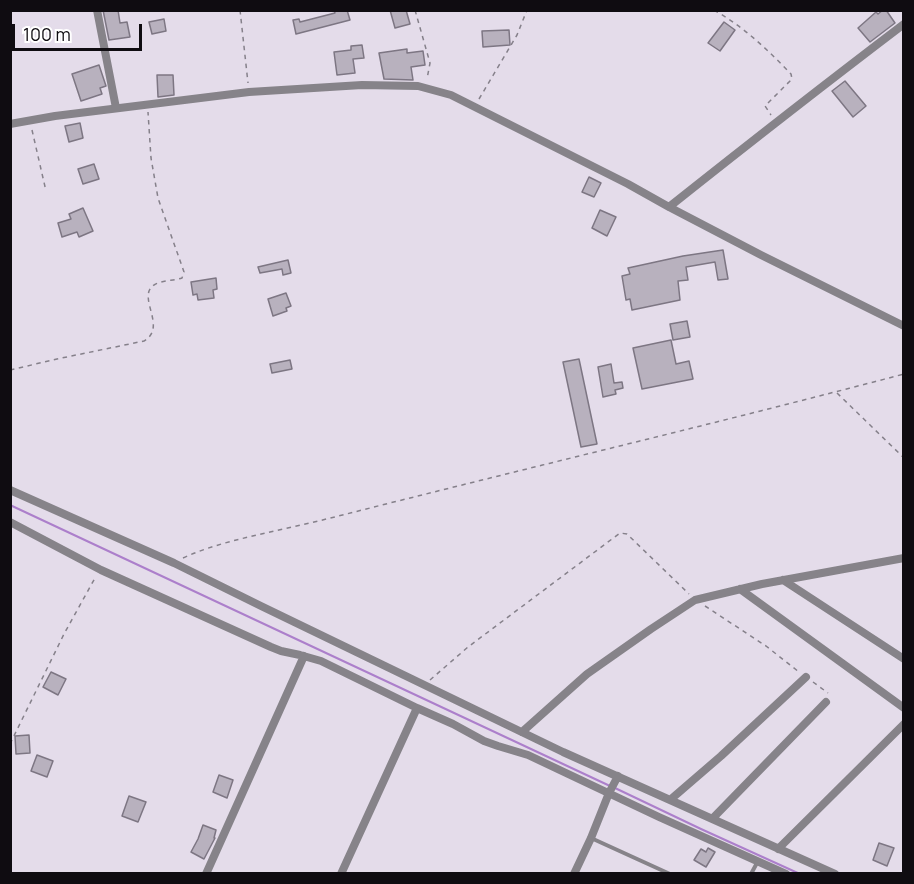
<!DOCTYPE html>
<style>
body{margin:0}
#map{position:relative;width:914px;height:884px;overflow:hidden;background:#e4dcea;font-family:Manrope,sans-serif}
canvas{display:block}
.frame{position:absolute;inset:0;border:12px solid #0f0c11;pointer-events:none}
.scale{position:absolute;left:12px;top:24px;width:130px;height:27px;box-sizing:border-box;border:3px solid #0f0c11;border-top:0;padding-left:8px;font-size:18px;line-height:21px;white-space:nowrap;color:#0f0c11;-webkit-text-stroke:4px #fff;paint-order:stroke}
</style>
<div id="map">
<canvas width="914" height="884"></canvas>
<div class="frame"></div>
<div class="scale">100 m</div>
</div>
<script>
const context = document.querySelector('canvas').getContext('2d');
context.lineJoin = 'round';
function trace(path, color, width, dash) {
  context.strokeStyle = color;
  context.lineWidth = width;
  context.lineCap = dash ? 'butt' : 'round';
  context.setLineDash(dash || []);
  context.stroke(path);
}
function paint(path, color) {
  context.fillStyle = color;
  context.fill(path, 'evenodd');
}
const stream = new Path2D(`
 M10,505L610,786
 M615,788L701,829L800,874`);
const building = new Path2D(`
 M103,10H118L120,23L127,22L130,37L109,40Z
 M334,10H347L350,20L296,34L293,20L299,19L300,22L335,13Z
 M390,10H406L410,24L395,28Z
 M883,10H886L895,23L870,42L858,28L876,12L878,14Z
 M164,19L166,31L152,34L149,22Z
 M724,22L735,30L720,51L708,43Z
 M509,30L510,45L483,47L482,31Z
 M362,45L364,58L353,59L355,73L337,75L334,52L351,50V46Z
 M407,49V53L423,51L425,65L411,67L413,80L384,79L379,53Z
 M99,65L106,86L100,88L102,94L81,101L72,74Z
 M157,75H173L174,95L158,97Z
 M845,81L866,106L853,117L832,91Z
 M80,123L83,138L69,142L65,126Z
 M94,164L99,179L83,184L78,169Z
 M589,177L601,183L594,197L582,192Z
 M83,208L93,231L79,237L77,232L62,237L58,223L71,219L69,214Z
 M600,210L616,217L607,236L592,228Z
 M723,250L728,279L718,280L715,262L686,267L688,280L678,281L680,300L632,310L630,299L626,300L622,276L630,274L628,268L683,256Z
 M288,260L291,273L283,275L282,269L260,273L258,267Z
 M216,278L217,289L213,290L214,298L198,300L197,294L193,295L191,282Z
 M286,293L291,306L286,308L287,311L273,316L268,299Z
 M687,321L690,337L673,340L670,324Z
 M671,340L676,364L689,361L693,379L642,389L633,348Z
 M579,359L597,444L581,447L563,362Z
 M290,360L292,369L272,373L270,364Z
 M611,364L614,383L622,382L623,388L615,390L616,394L603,397L598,367Z
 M51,672L66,679L58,695L43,687Z
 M29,735L30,753L16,754L15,736Z
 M37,755L53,761L47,777L31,771Z
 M219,775L233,780L227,798L213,792Z
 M129,796L146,802L138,822L122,816Z
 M203,825L216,830L214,838H215L204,859L191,852L198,839Z
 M879,843L894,848L887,866L873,860Z
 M708,848L715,852L706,867L694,860L701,849L706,852Z`);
const path = new Path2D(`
 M240,10L248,83
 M415,10L430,63L427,79
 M714,10C744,27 768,50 791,74L792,79L765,106L771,115
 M479,99L517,35L527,10
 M32,130L46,191
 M10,370L57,359L144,341C168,327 136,297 154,285C162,280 173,281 182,278L184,272L158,198L151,158L148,112
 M837,393L904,458
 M183,558C218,542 255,536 292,527C329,519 365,509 402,500C569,458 737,418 904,374
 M705,606L766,646L799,672
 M430,680L468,647L620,533L627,534L689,594
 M813,682L828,693
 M10,744L64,634L95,578`);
const service = new Path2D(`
 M591,838L670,874
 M751,874L758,861`);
const minor = new Path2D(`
 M97,10L116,108
 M10,124L55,116L249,92L362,85L418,86L451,95L628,184L669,207L761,255L904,326
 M669,207C747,145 825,84 904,24
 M10,490L174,563L261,606L563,752L835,874
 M10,522L101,570L271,647L281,651L300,655L321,661L417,708L453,724L484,741L498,746L528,755L659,817L786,874
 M783,580L904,659
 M740,589L904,708
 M522,732L587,674L651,629L695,600L762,584L904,558
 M670,800L721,756L806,677
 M713,818L826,702
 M778,849L904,724
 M206,874L304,656
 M341,874L417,708
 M574,874L591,838L609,793L618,776`);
trace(stream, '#ac7fcb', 2);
paint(building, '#b8b1be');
trace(building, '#7d7683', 1.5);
trace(path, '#85808a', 1.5, [4.5, 4.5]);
trace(service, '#868389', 4);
trace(minor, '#868389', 8);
</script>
